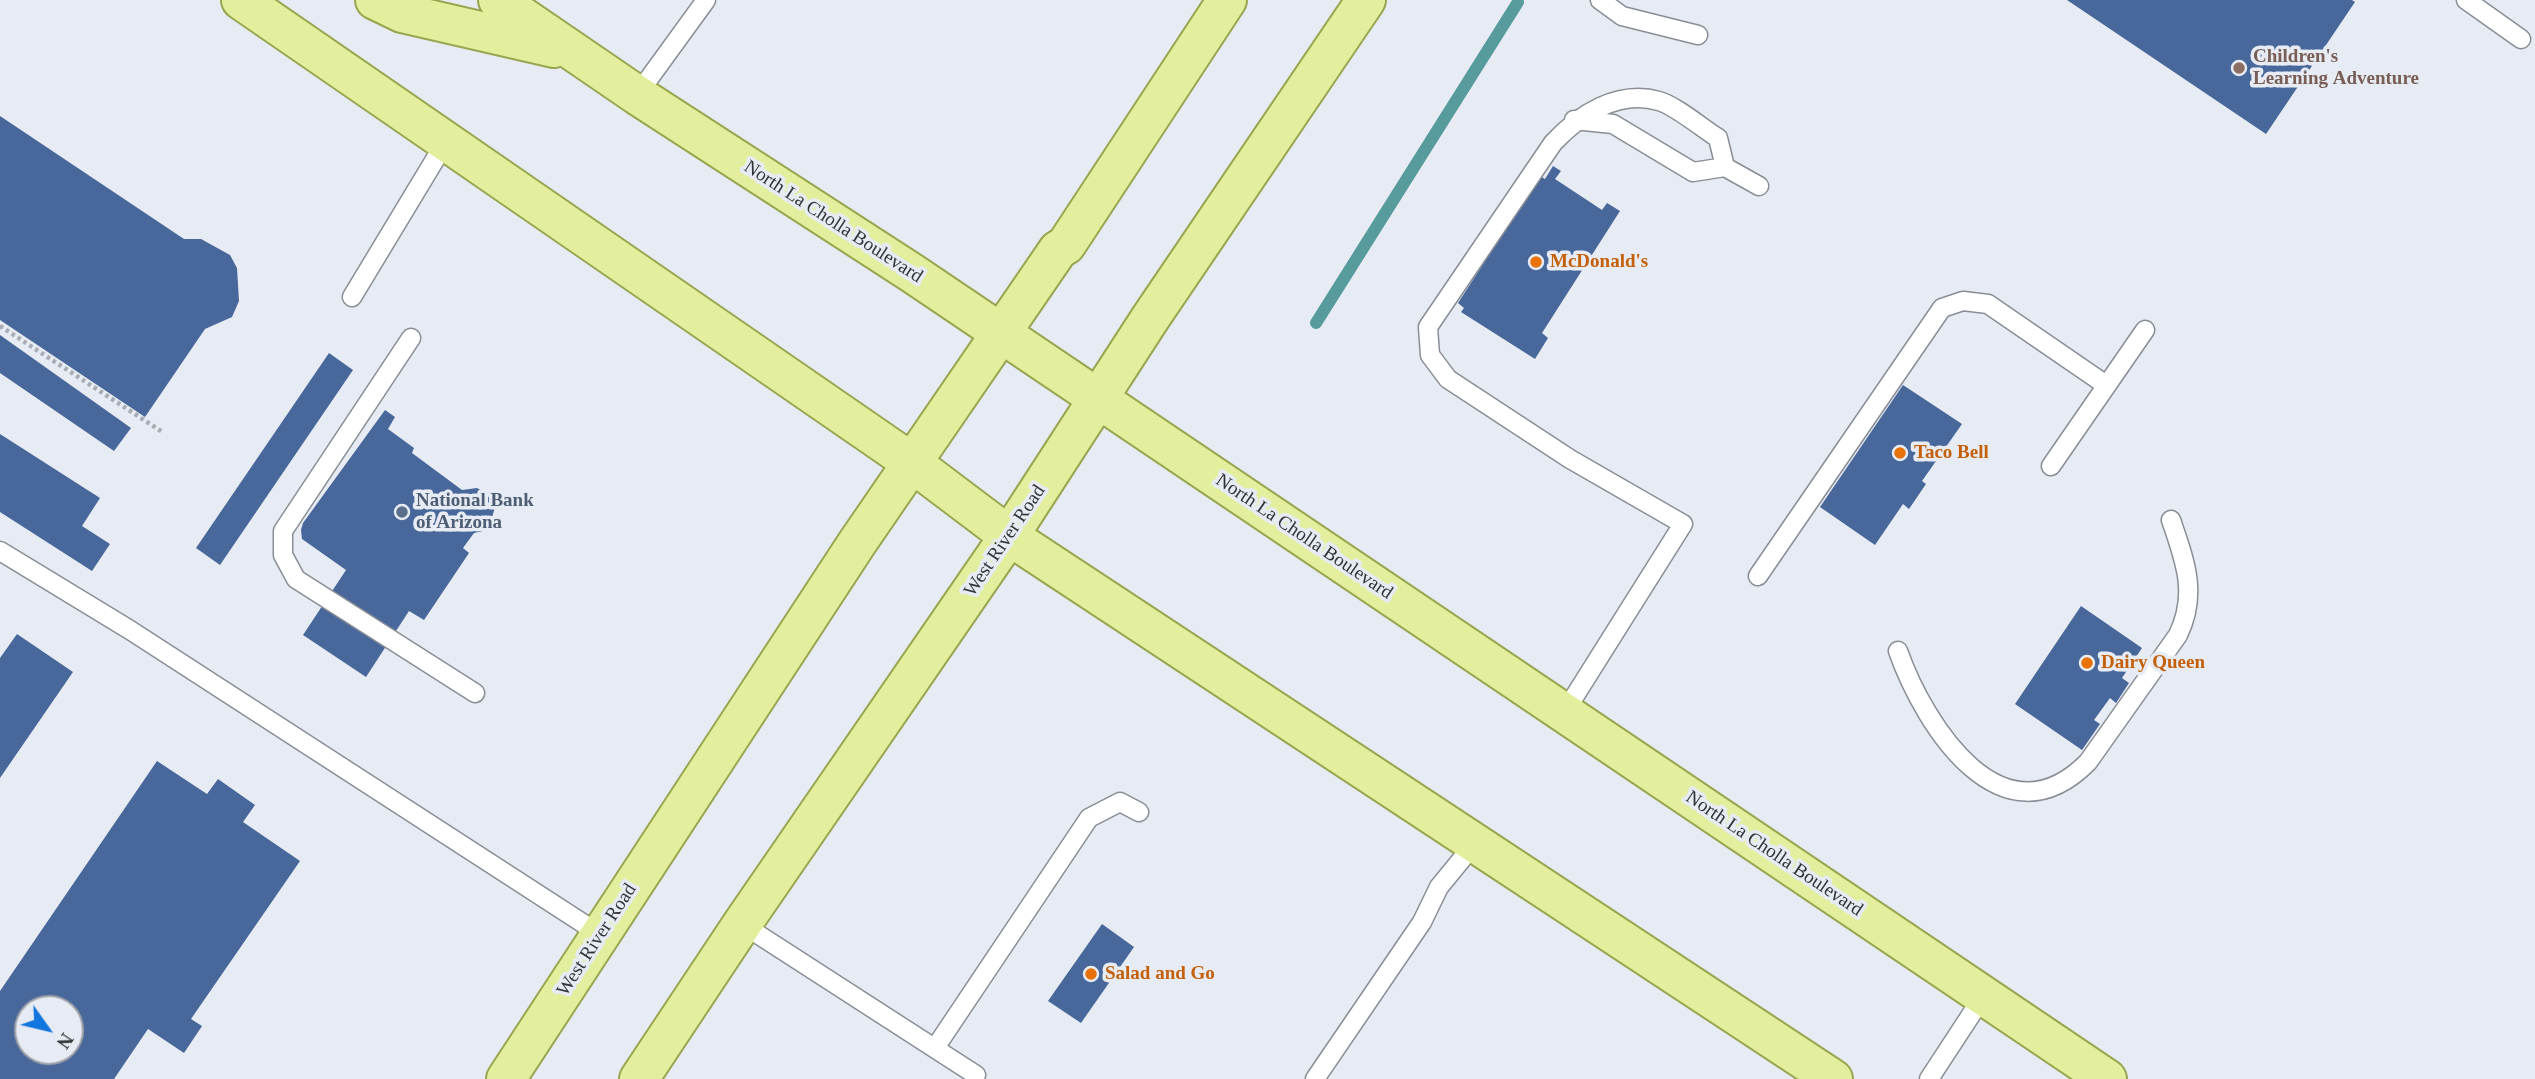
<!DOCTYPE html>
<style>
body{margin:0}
#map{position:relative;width:2535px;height:1079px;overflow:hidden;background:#e6ebf4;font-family:"Times New Roman",serif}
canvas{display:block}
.north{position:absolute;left:14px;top:995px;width:70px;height:70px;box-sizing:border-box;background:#e6ebf4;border:2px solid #9ea1a8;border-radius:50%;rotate:124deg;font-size:19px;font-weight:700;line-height:28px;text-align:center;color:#313336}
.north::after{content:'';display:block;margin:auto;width:24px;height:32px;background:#1176de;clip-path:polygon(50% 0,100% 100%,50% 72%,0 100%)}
</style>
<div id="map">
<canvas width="2535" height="1079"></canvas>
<div class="north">N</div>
</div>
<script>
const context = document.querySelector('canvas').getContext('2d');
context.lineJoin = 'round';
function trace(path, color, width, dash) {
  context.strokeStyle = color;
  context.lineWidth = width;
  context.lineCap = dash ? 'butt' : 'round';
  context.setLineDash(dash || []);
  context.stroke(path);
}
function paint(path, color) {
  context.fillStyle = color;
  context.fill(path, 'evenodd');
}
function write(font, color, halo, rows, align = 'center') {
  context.font = font + ' "Times New Roman",serif';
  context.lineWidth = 7;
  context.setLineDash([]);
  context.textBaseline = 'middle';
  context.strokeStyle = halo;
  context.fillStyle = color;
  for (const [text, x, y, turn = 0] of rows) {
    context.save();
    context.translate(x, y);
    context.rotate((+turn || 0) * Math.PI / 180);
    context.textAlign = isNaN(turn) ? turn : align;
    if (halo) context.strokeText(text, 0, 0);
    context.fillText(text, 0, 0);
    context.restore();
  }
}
const stream = new Path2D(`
 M1316,323L1518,2`);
const building = new Path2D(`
 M2067,0H2352L2355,2L2266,134Z
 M0,116L184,239H201L230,255L237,268L239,301L232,317L205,329L145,417L0,320Z
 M1553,166L1561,171L1555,179L1602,210L1607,203L1620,211L1542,333L1548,338L1535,359L1461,312L1464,308L1458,303L1540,176L1545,179Z
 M0,335L131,428L114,451L0,373Z
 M329,353L353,370L220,565L196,548Z
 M1903,385L1962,424L1922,481L1926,484L1909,509L1903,504L1875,545L1820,507Z
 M385,410L395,417L388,429L414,448L412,453L462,490L477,488L486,493L495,507L490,525L483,531L474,533L463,548L469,553L424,620L409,611L366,677L303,635L346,570L302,539L301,530L303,523Z
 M0,434L100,498L82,526L110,544L92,571L0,512Z
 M2081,606L2142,648L2122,678L2129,683L2116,703L2110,698L2094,720L2100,724L2082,750L2015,704Z
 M17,634L73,672L0,778V658Z
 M157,761L207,794L218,779L255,805L243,822L300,861L191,1019L202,1026L184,1053L148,1029L114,1079H0V991ZM28,1009H70V1051H28Z
 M1102,924L1134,947L1081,1023L1048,1001Z`);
const path = new Path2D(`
 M0,326L164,433`);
const lane = new Path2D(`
 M1600,0L1622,16L1698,35
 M2466,0L2521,39
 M637,95L706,0
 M1574,120L1613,124L1693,172L1725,167L1759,186
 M352,297L445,143
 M411,338L283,531V555L296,579L475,693
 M2051,466L2145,330
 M0,551L130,630L601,935
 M1758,576L1942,308L1963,301L1988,304L2106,385
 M1898,651C1925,727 2003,848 2088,762L2178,635C2198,594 2185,561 2171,520
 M1564,713L1683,524L1570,459L1448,379L1430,355L1428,327L1553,143C1579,115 1618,89 1659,101C1676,106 1702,128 1718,138L1725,167
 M742,924L976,1075
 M935,1048L1089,818L1120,802L1139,812
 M1315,1079L1422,922L1439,887L1475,843
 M1929,1079L1984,995`);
const primary = new Path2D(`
 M241,0L911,462L1009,536L1833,1079
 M375,0L402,13L554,48
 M498,0L637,95L912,273L2107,1079
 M506,1079L857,543L1058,250L1066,245L1227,0
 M639,1079L742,924L1009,536L1151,317L1366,0`);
const markers = [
 [2239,68,7,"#8d6e63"],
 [1536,262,7,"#e8710a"],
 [1900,453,7,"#e8710a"],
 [402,512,7,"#5c6f8a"],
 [2087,663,7,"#e8710a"],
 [1091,974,7,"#e8710a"]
];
const educationNames = [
 ["Children's",2253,57],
 ["Learning Adventure",2253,79]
];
const streetNames = [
 ["North La Cholla Boulevard",833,222,33],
 ["North La Cholla Boulevard",1304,537,34],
 ["West River Road",1005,541,-56],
 ["North La Cholla Boulevard",1774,854,34],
 ["West River Road",597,940,-57]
];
const foodNames = [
 ["McDonald's",1550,262],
 ["Taco Bell",1914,453],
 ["Dairy Queen",2101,663],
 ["Salad and Go",1105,974]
];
const serviceNames = [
 ["National Bank",416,501],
 ["of Arizona",416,523]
];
trace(stream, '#589b9c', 12);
paint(building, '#48679b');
trace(lane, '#898e96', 21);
trace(primary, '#99a64f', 42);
trace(path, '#a8acb3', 4.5, [3.5, 3.5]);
trace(lane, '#fff', 18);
trace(primary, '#e3ef9d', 38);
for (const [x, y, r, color] of markers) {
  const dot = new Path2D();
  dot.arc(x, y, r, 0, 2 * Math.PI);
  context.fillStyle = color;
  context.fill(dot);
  trace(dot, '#e6ebf4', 2.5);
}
write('bold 19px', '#785e54', '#e6ebf4', educationNames, 'left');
write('19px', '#313336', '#e6ebf4', streetNames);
write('bold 19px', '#c56008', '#e6ebf4', foodNames, 'left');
write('bold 19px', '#4e5e75', '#e6ebf4', serviceNames, 'left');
</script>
